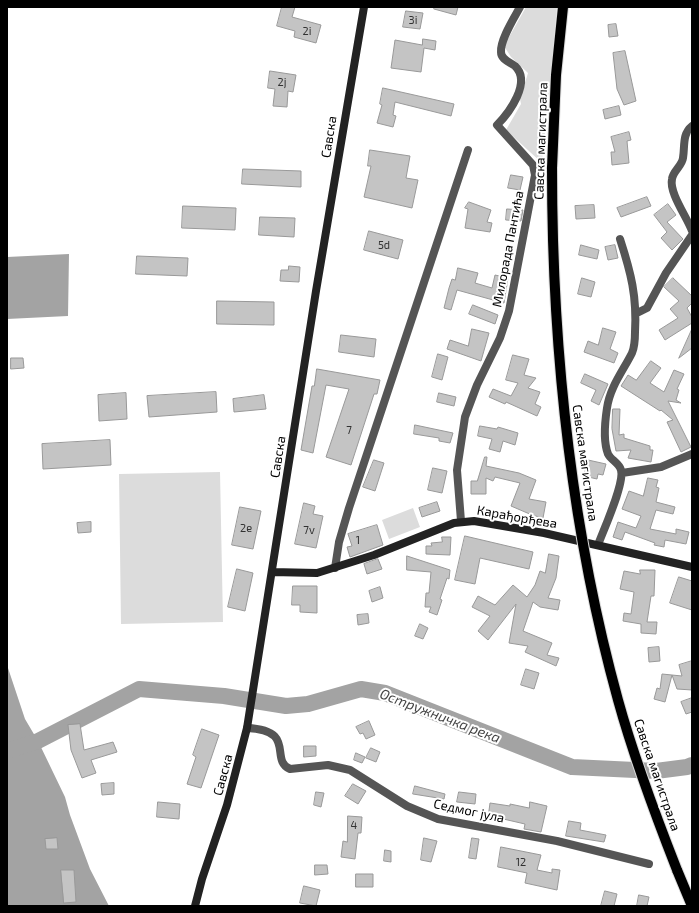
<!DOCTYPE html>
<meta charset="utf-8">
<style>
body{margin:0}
#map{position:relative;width:699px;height:913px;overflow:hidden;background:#fff;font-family:"Exo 2",sans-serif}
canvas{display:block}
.frame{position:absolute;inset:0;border:8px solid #000;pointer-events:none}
</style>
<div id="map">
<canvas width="699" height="913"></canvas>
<div class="frame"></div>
</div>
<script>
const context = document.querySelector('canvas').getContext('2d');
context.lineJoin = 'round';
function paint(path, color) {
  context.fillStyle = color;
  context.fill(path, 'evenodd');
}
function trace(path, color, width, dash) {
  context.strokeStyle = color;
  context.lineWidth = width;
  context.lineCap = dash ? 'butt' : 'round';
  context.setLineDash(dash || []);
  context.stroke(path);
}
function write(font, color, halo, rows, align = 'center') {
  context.font = font + ' "Exo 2",sans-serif';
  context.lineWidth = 4;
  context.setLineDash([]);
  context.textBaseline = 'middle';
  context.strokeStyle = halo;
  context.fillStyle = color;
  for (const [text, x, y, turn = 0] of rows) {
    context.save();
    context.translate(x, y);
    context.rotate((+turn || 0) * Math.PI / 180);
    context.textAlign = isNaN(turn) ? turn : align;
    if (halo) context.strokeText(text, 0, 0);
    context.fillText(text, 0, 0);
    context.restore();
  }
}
const green = new Path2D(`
 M526,7H557L542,163L506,130L521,104L520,99L528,73L511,57L504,46Z
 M220,472L223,622L121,624L119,474Z
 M413,508L420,527L389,539L382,520Z`);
const water = new Path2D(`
 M69,254L68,316L7,319V257Z
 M7,665L25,719L38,741L65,797L70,815L90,869L109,906H7Z`);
const river = new Path2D(`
 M7,751L38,741L139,689L224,696L286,706L308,704L361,689L385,693L572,767L656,771L687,767L692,765`);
const building = new Path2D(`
 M282,7H295L292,17L321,25L316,43L294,37L295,31L277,26Z
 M435,7H458L456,15L434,9Z
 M406,11L423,13L420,29L403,27Z
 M616,24L618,36L609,37L608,25Z
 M423,39L436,41L435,50L424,48L421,72L391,68L395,40L422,45Z
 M625,51L636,101L624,105L617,89L613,53Z
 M270,71L296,75L293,92L288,91L287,107L273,106L275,89L268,88Z
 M383,88L454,104L451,116L395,102L393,115L396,116L393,127L377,123L382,105L380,104Z
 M619,106L621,115L605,119L603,110Z
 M629,132L631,140L627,141L629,163L612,165L611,152H615L611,137Z
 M370,150L410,156L406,178L418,180L412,208L364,197L371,166H368Z
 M243,169L301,171V187L242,184Z
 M511,175L523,177L520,190L508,188Z
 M647,197L651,206L621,217L617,208Z
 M469,202L491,210L487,222L492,223L490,232L465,228L468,209L465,208Z
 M668,204L676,215L667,222L683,239L672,250L661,238L667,232L654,215Z
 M594,205L595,218L576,219L575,206Z
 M183,206L236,208L235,230L182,228Z
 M507,209L523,210L521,221L506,220Z
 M260,217L295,218L294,237L259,235Z
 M369,231L403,240L398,259L364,250Z
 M581,245L599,250L597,259L579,255Z
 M615,245L618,258L608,260L605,247Z
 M137,256L188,258L187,276L136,274Z
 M289,266L300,267L299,282L280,281L281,270H288Z
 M458,268L478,273L475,283L492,288L495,275L508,278L504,303L457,290L451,310L444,308L449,288L452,279L455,280Z
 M582,278L595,282L591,297L578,294Z
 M673,278L692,296V303L687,308L692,317V323L665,340L659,330L678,318L670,309L679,301L664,287Z
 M217,301L274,302V325L217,324Z
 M473,305L498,315L495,324L469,314Z
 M603,328L616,332L610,349L618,353L614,363L584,352L588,341L598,345Z
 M472,329L489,333L481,361L447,349L450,340L468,346Z
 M692,329V348L679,358Z
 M341,335L376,339L374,357L339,352Z
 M438,354L448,357L442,380L432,377Z
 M513,355L529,359L524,375L536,378L528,388L540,392L535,404L541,407L537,416L506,402L505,404L489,397L493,389L511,396L518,383L506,380Z
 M11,358H23L24,368L11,369Z
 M651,361L661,368L650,383L664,392L674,370L684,374L677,389L679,390L676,400L681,403L668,401L691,447L681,452L667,422L673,420L661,410L660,411L621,386L628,375L636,380Z
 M317,369L380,380L377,394H374L351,465L326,457L349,389L326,385L313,453L301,450L312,386H314Z
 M585,374L608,384L599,405L591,401L596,390L581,383Z
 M216,392L217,412L149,417L147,396Z
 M126,393L127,419L99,421L98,395Z
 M439,393L456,397L454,406L437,402Z
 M264,395L266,409L234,412L233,399Z
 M613,409H620L619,435L624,434V438L650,446V450H653L651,462L628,458L631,450L616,451L612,429Z
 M415,425L453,433L450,443L439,441V438L414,434Z
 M480,426L497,429L498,427L518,433L515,445L503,441L500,452L489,449L492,439L478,436Z
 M110,440L111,465L43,469L42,444Z
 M485,457H487L486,466L519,473L536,480L529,499L546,502L543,518L532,515L511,506L520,483L495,477L493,481L486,478V494H471V481H477Z
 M374,460L384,463L375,491L363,487Z
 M588,460L606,464L603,475L598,474L597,479L584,476Z
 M433,468L447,471L442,493L428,490Z
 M648,478L658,480L656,487L659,488L656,502L675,507L673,514L656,510L650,529L676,534V529L689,532L686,544L665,540L664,547L654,545L655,543L625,532L622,540L613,537L618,522L636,528L641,516L622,509L629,491L643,496Z
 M437,502L440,511L422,517L419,508Z
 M304,503L315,506L313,514L323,516L316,548L295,544Z
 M240,507L261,511L253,549L232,545Z
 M91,522V532L78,533L77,523Z
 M377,525L383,545L350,557L347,547L352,546L348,534Z
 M465,536L533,552L529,569L480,558L475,584L455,580Z
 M442,537H451L450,555L426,554V546H432L431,543L442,542Z
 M549,554L559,556L556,578L548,598L560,600L558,610L540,607L533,602L523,631L552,643L547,655L559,658L556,666L525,652L528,646L509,643L516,604L488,640L478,631L490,616L472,607L478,596L495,605L513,585L527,597L535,585L540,571L545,573Z
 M407,556L450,570L449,579L447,578L440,599L442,600L437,615L429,612L431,607H425L426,593H429L431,572L407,570Z
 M378,559L382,569L367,574L364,564Z
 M237,569L253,573L245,611L228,607Z
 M640,570H655L654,596H651L647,622H657L656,634L641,633V624L623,621L624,613L631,614L634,592L620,589L624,571L640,574Z
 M679,577L692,581V610L670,603Z
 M293,586H317V613L300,612V605H292Z
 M380,587L383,598L372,602L369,591Z
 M368,614L369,623L358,625L357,615Z
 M420,624L428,628L423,639L415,636Z
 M659,647L660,661L649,662L648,648Z
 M692,661V690L677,689L672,675L665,702L654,699L657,688L660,689L662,674L682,676L679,665Z
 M526,669L539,673L534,689L521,685Z
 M692,698V712L686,714L681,702Z
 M369,721L375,735L366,739L363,733L360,734L356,727Z
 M80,724L84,750L113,742L117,752L91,760L96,773L82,778L71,750L68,725Z
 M202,729L219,735L201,788L187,784L196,757L193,755Z
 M304,746H316V756L304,757Z
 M371,748L380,752L376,762L366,758Z
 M356,753L365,757L362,763L354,760Z
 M114,783V794L102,795L101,784Z
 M353,784L366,791L358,804L345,796Z
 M415,786L445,794L444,799L413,794Z
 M316,792L324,793L321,807L314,805Z
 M459,792L476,794L475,804L457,802Z
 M158,802L180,804L179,819L157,817Z
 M530,802L547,806L541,832L524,829L525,824L499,818V819L488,818L490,803L510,806V804L529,808Z
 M348,816L362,817L361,833H358L355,859L341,857L343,841L347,842Z
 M569,821L581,823L580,830L606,835L604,842L566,836Z
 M57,838L58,849H46L45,839Z
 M424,838L437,841L431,862L421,860Z
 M472,838L479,839L476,859L469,858Z
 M501,847L541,855L537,870L552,873V869L560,870L557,890L525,883L527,873L498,867Z
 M385,850L391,851V862L384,861Z
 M315,865H327L328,874L315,875Z
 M61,870H74L76,902L64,903Z
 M356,874H373V887H356Z
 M304,886L320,890L316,906L300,903Z
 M605,891L617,894L614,906H601Z
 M639,895L649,897L647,906H637Z`);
const street = new Path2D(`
 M692,126C682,134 685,146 683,158C682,166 673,171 672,179C669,193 687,217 692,231
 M637,313L647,308L666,273L692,235
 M622,473L661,467L692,454
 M461,521L457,470L465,417L477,385L500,338L509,311L535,175L533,165L497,125C509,113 532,82 515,66C510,62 501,60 501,52C500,40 514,18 520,7
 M598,545C603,531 625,483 621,470C619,463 611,460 608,454C603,441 605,421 607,408C610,387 623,371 632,353C635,346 635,339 635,332C637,296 631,273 620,239
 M335,568L339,542L349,508L468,150
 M247,728C297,730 269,760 290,769L328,765L350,770L407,806L438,819L557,841L649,864`);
const secondary = new Path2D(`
 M272,572L317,573L374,555L454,523L474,521L544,533L692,567
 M195,906L202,879L227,805L247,728L316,291L364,7`);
const primary = new Path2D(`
 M552,168L556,75L563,7
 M677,870L692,906`);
const primaryBridge = new Path2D(`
 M552,168C552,347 570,526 618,700C634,758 655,814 677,870`);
const numberNames = [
 ["3i",413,20],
 ["2i",307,31],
 ["2j",282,82],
 ["5d",384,245],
 ["7",349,430],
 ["2e",246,528],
 ["7v",309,530],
 ["1",358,540],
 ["4",354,825],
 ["12",521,862]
];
const streetNames = [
 ["Савска",329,137,-81],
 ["Савска магистрала",541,141,-88],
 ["Милорада Пантића",508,249,-79],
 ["Савска",278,457,-81],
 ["Савска магистрала",585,463,82],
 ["Карађорђева",517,517,10],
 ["Савска",223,775,-75],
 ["Савска магистрала",657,775,71],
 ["Седмог јула",469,811,12]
];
const waterNames = [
 ["Остружничка река",440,716,21]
];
paint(green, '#dcdcdc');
paint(water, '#a3a3a3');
trace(river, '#a3a3a3', 16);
paint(building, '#c4c4c4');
trace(building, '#999', 1);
trace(primary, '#dbdbdb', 12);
trace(street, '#555', 8);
trace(secondary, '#222', 8);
trace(primary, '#000', 10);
trace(primaryBridge, '#dbdbdb', 12, []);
trace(primaryBridge, '#000', 10);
write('11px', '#313131', null, numberNames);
write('13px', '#000', '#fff', streetNames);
write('italic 14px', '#444', '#fff', waterNames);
</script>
